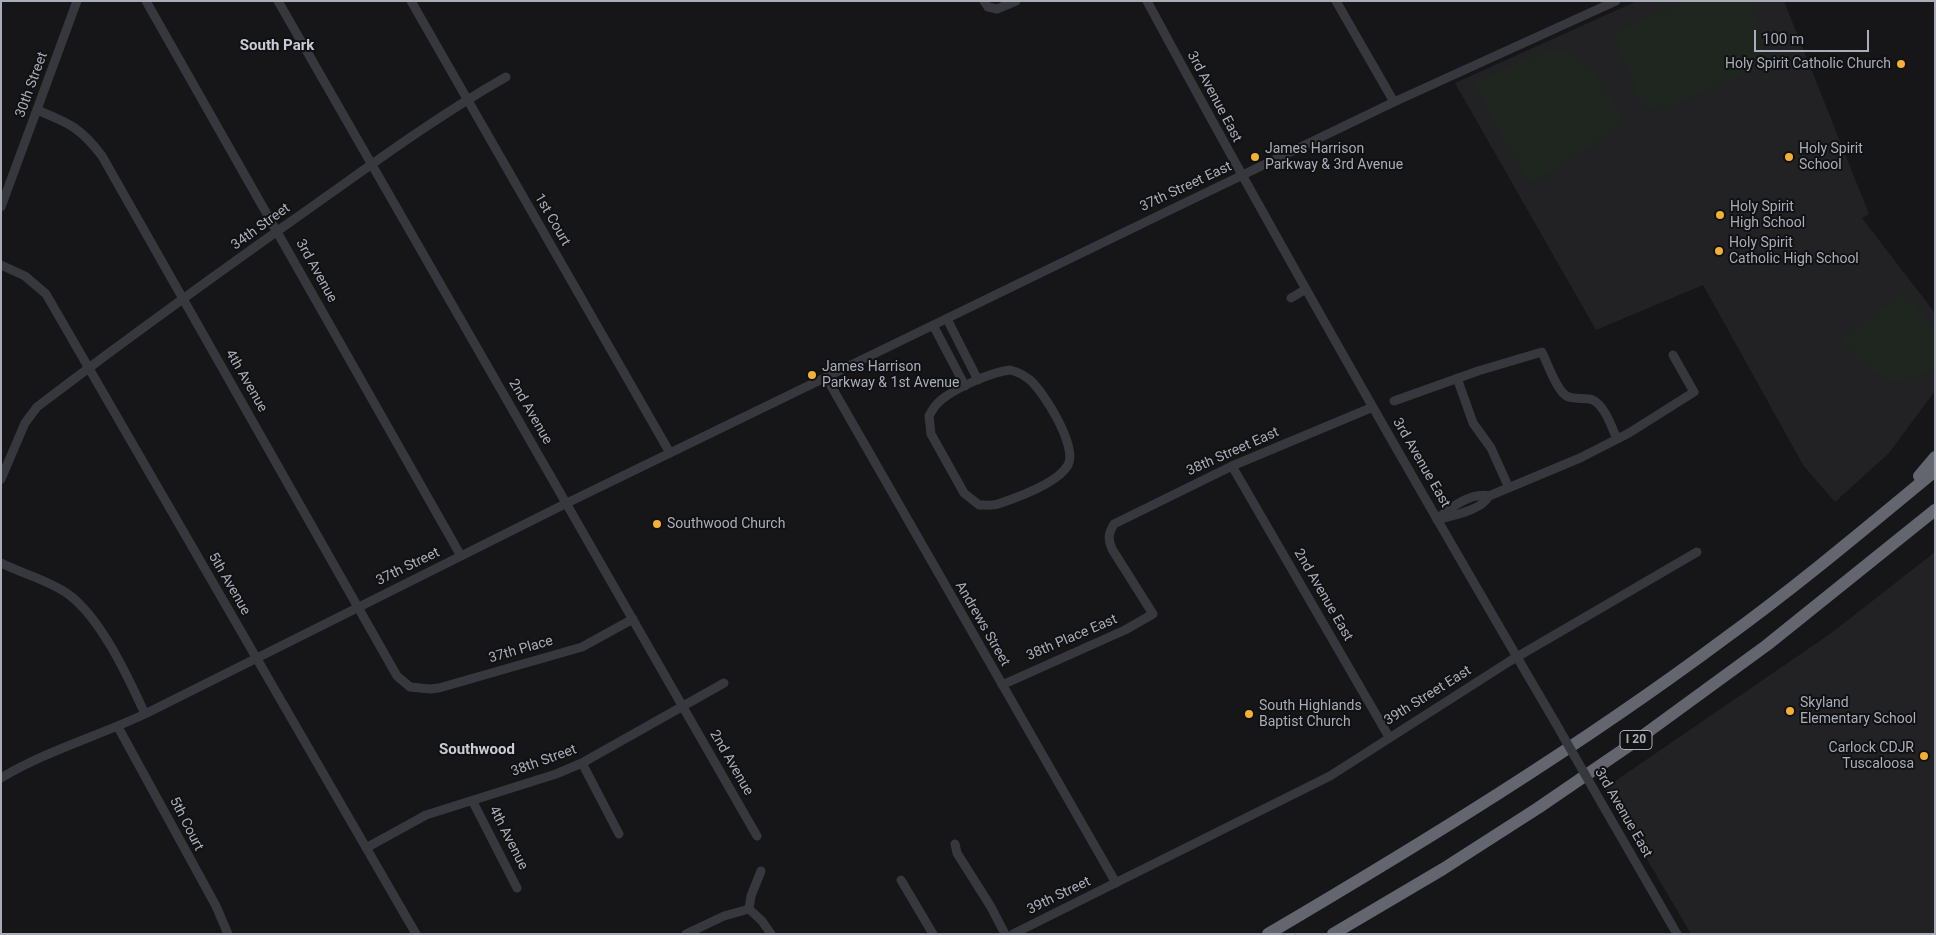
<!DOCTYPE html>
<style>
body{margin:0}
#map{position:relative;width:1936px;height:935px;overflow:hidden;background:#161618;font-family:Roboto,sans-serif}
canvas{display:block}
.frame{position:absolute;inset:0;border:2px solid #a8adb8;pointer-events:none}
.scale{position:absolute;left:1754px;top:30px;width:115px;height:22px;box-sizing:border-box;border:2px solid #a8adb8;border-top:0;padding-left:6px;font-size:15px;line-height:18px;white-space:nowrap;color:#a8adb8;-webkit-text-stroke:4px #111113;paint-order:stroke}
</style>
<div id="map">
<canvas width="1936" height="935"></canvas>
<div class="frame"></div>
<div class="scale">100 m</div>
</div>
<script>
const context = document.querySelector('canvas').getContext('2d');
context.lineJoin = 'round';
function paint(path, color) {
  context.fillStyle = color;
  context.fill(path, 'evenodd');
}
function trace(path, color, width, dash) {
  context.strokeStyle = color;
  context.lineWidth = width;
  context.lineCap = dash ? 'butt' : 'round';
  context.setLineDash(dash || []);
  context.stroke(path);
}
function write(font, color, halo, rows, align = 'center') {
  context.font = font + ' Roboto,sans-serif';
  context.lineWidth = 4;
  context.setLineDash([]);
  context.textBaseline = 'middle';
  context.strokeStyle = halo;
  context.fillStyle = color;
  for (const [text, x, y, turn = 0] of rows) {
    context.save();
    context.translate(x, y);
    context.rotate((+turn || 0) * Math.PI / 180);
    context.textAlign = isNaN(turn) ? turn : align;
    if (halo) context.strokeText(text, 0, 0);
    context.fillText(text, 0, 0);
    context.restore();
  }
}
const built = new Path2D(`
 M1637,1H1784L1869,214L1862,218L1935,313V391L1889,453L1835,502L1803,465L1703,285L1596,330L1455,83Z
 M1935,552V934H1691L1605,788L1830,634Z`);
const green = new Path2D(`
 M1688,1H1749L1774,62L1656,112L1643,107L1613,32Z
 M1565,49L1592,69L1626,123L1535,182L1527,180L1473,83L1531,57Z
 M1900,295H1907L1935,330V367C1921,377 1903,382 1887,379L1862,363L1842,340Z`);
const minor = new Path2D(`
 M146,1L461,556
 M278,1L757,836
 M411,1L670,453
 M984,1L988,7L997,9L1016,1
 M1147,1C1278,244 1415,483 1555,722
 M1336,1L1394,102
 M37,110C69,123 81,128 102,156L397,676L410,687L430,689L439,688L582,647L633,619
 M1,207L77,1
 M1,265L25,276L46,294L416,934
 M1291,298L1306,289
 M947,319L978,380
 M933,325L965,386
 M1010,370C1018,372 1024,375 1030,380C1044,392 1078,447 1068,465C1058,483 1016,498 998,504C992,506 985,505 979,505L964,493L931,434L929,416C932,410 936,404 941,400C956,388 991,372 1010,370Z
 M826,377L1116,883
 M1457,378L1473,423L1491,448L1509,488
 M1394,401L1478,371L1542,352C1547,363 1555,385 1563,393C1571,402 1584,396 1593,400C1605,406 1612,428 1617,439
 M1232,466L1389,737
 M1,479L25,423L37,407C121,343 207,281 293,220C363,171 432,119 506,77
 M1437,520C1448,508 1472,492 1489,496L1580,458L1629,433L1694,392L1673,355
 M1437,520C1453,515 1481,511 1489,496
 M1,563C23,574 48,580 68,594C101,618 128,677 145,714
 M1002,685L1125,630L1153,614L1112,549C1108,539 1108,534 1114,524L1232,466L1373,407
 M118,727L216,906L228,934
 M582,763L619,834
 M1,778C46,751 98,736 145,714L567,503L1166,212L1394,102L1616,1
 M473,802L517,888
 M1602,804L1677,934
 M955,844L957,853L991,907L1005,934
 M366,848L426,815L556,774L582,763L724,683
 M901,880L933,934
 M749,909L751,896L761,871
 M749,909L762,921L771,934
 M686,934L724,916L749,909
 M1013,934L1330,776L1510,661L1697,552`);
const highway = new Path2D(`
 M1919,476L1935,457
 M1268,934C1424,842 1579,747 1724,639C1797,586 1866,528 1935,471
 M1333,934L1443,869L1538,808L1630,745L1767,645L1935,510`);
const minorBridge = new Path2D(`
 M1555,722L1602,804`);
const markers = [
 [1901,64,5,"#f2b134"],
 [1255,157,5,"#f2b134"],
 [1789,157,5,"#f2b134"],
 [1720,215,5,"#f2b134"],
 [1719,251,5,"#f2b134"],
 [812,375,5,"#f2b134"],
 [657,524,5,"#f2b134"],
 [1790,711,5,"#f2b134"],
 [1249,714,5,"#f2b134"],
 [1924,756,5,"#f2b134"]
];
const shields = [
 [1636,740,32]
];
const shieldNames = [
 ["I 20",1636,740]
];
const poiNames = [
 ["Holy Spirit Catholic Church",1891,64,"right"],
 ["James Harrison",1265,149],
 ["Parkway & 3rd Avenue",1265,165],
 ["Holy Spirit",1799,149],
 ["School",1799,165],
 ["Holy Spirit",1730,207],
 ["High School",1730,223],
 ["Holy Spirit",1729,243],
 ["Catholic High School",1729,259],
 ["James Harrison",822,367],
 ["Parkway & 1st Avenue",822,383],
 ["Southwood Church",667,524],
 ["Skyland",1800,703],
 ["Elementary School",1800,719],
 ["South Highlands",1259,706],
 ["Baptist Church",1259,722],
 ["Carlock CDJR",1914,748,"right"],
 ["Tuscaloosa",1914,764,"right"]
];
const streetNames = [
 ["30th Street",32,85,-70],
 ["3rd Avenue East",1214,97,62],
 ["37th Street East",1186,187,-25],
 ["1st Court",552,220,60],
 ["34th Street",261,227,-36],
 ["3rd Avenue",316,271,61],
 ["4th Avenue",246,381,60],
 ["2nd Avenue",530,412,60],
 ["38th Street East",1233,452,-24],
 ["3rd Avenue East",1421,463,60],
 ["37th Street",408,567,-26],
 ["5th Avenue",229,584,60],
 ["2nd Avenue East",1323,595,60],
 ["Andrews Street",982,624,60],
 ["38th Place East",1072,638,-23],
 ["37th Place",521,650,-16],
 ["39th Street East",1428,696,-32],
 ["38th Street",544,761,-20],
 ["2nd Avenue",731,763,60],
 ["3rd Avenue East",1623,813,60],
 ["5th Court",186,824,63],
 ["4th Avenue",508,838,63],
 ["39th Street",1059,896,-26]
];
const neighbourhoodNames = [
 ["South Park",277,46],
 ["Southwood",477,750]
];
paint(built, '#222225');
paint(green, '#1e261f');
trace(minor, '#37383d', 9);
trace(highway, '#63666e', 12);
trace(minorBridge, '#37383d', 9);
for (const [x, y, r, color] of markers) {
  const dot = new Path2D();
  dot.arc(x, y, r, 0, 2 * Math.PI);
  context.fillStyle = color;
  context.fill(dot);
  trace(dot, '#111113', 2);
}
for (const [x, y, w] of shields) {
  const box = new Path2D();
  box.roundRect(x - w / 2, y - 9.5, w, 19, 4);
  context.fillStyle = '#111113';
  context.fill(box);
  trace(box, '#a8adb8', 1);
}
write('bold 12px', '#a8adb8', null, shieldNames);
write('14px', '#a8adb8', '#111113', poiNames, 'left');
write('14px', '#a8adb8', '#111113', streetNames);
write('bold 15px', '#c9ccd4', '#111113', neighbourhoodNames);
</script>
